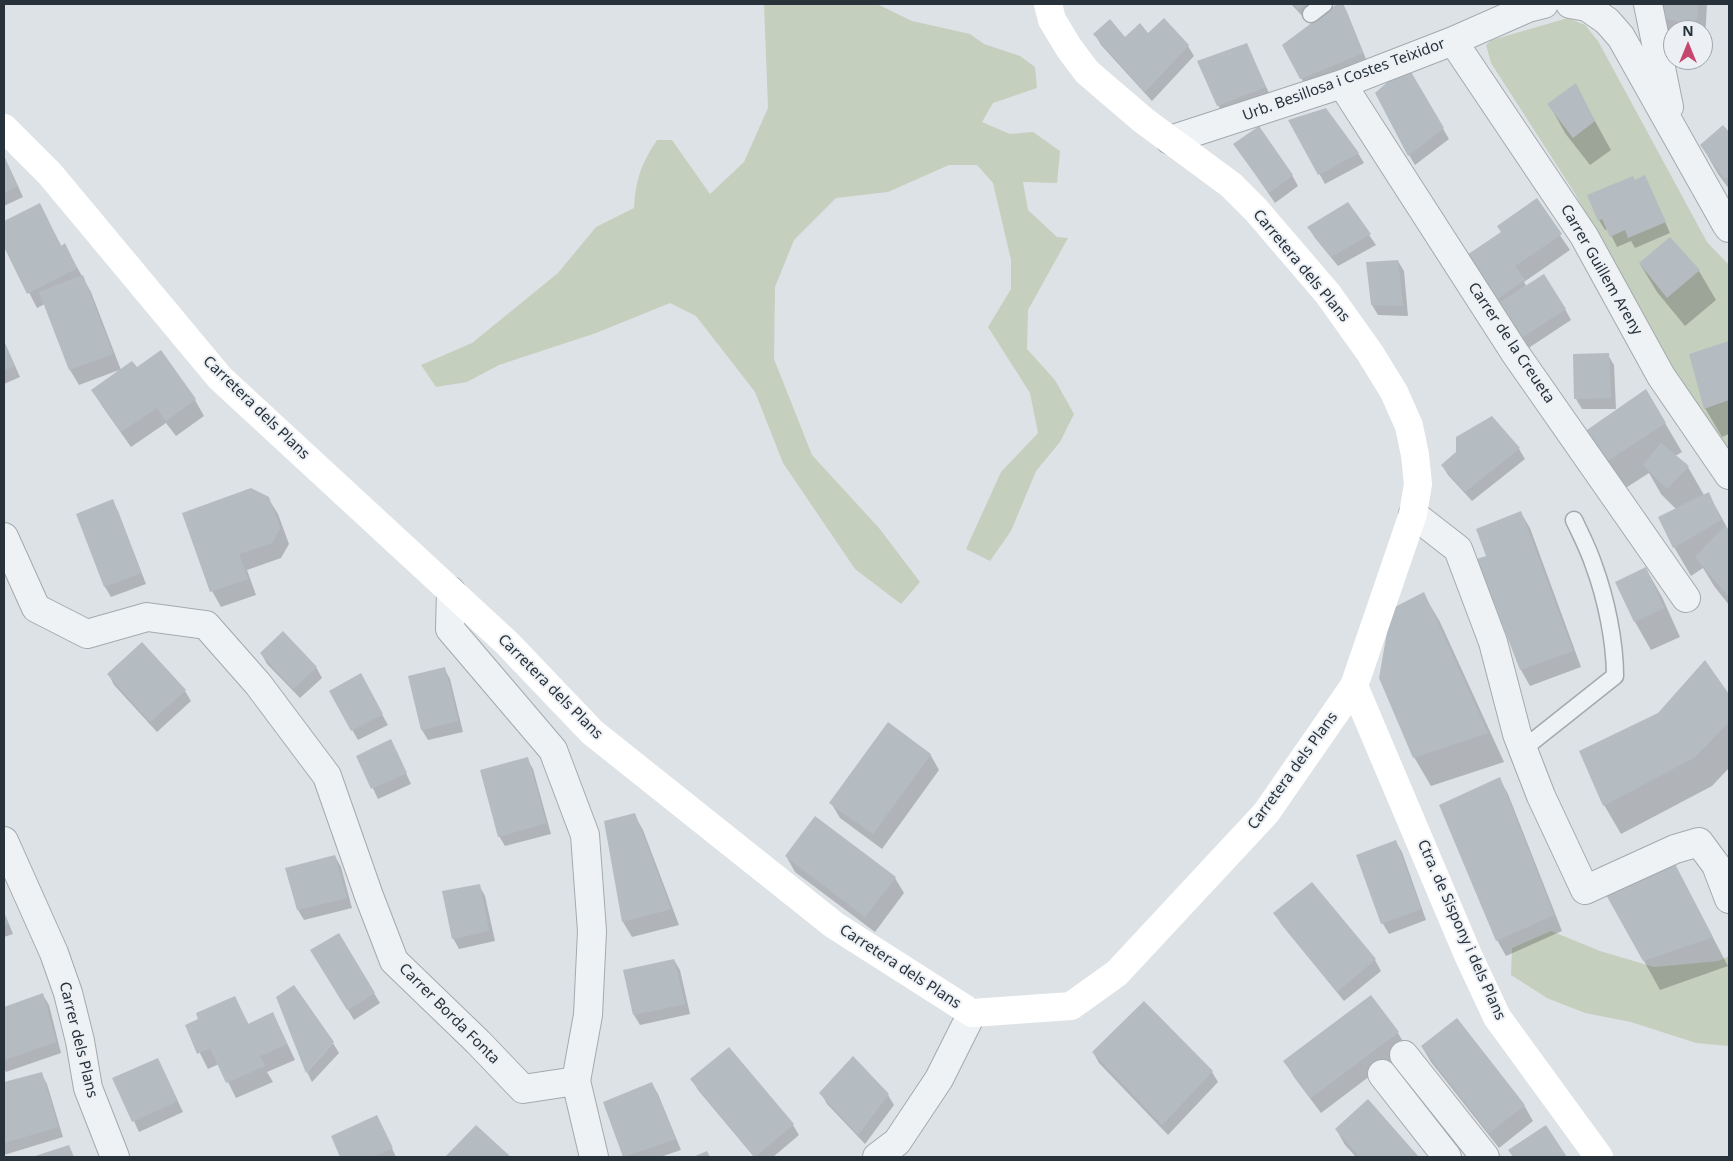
<!DOCTYPE html>
<style>
body{margin:0}
#map{position:relative;width:1733px;height:1161px;overflow:hidden;background:#dde2e6;font-family:"Noto Sans",sans-serif}
canvas{display:block}
.frame{position:absolute;inset:0;border:5px solid #27323b;pointer-events:none}
.north{position:absolute;left:1663px;top:20px;width:50px;height:50px;box-sizing:border-box;background:#ecf0f4;border:1px solid #9da4aa;border-radius:50%;rotate:0deg;font-size:14px;font-weight:700;line-height:20px;text-align:center;color:#27323b}
.north::after{content:'';display:block;margin:auto;width:18px;height:22px;background:#c6466e;clip-path:polygon(50% 0,100% 100%,50% 72%,0 100%)}
</style>
<div id="map">
<canvas width="1733" height="1161"></canvas>
<div class="frame"></div>
<div class="north">N</div>
</div>
<script>
const context = document.querySelector('canvas').getContext('2d');
context.lineJoin = 'round';
function paint(path, color) {
  context.fillStyle = color;
  context.fill(path, 'evenodd');
}
function trace(path, color, width, dash) {
  context.strokeStyle = color;
  context.lineWidth = width;
  context.lineCap = dash ? 'butt' : 'round';
  context.setLineDash(dash || []);
  context.stroke(path);
}
function write(font, color, halo, rows, align = 'center') {
  context.font = font + ' "Noto Sans",sans-serif';
  context.lineWidth = 4;
  context.setLineDash([]);
  context.textBaseline = 'middle';
  context.strokeStyle = halo;
  context.fillStyle = color;
  for (const [text, x, y, turn = 0] of rows) {
    context.save();
    context.translate(x, y);
    context.rotate((+turn || 0) * Math.PI / 180);
    context.textAlign = isNaN(turn) ? turn : align;
    if (halo) context.strokeText(text, 0, 0);
    context.fillText(text, 0, 0);
    context.restore();
  }
}
const green = new Path2D(`
 M764,4H877L912,21L970,34L984,44L1020,56L1035,67L1037,88L993,103L982,122L1010,134L1033,132L1060,151L1057,183L1023,182L1028,210L1057,237L1068,238L1028,310L1027,349L1055,380L1074,414L1060,442L1036,471L1011,531L990,561L966,549L1001,472L1038,433L1030,393L988,327L1011,289V260L993,183L977,165H949L888,192L836,198L794,240L775,287L774,359L812,455L879,528L920,582L901,604L855,569L783,463L755,392L696,316L670,303L596,333L499,365L467,382L436,387L421,365L472,343L558,273L596,227L634,208C636,179 641,164 657,140H672L710,194L744,162L768,108Z
 M1568,18L1585,25L1598,41L1707,242L1729,265V451L1667,364L1574,192L1491,63L1486,45L1492,40Z
 M1551,931L1600,951L1654,967L1718,961L1729,956V1046L1696,1043L1631,1022L1585,1013L1547,998L1511,975L1512,948Z`);
const shadow = new Path2D(`
 M1291,4H1325L1305,19Z
 M1339,4H1343L1347,12L1368,64L1307,89L1284,45Z
 M1656,4H1707L1705,41L1703,40V30H1673V33L1667,31Z
 M1095,34L1125,38L1147,35L1188,46L1194,56L1152,101L1101,45Z
 M1246,44L1271,97L1224,116L1218,105Z
 M1407,67L1449,139L1415,165L1409,155Z
 M1575,85L1611,150L1590,165L1565,133L1549,104Z
 M1290,121L1358,153L1364,163L1325,184Z
 M1723,127L1729,134V189L1718,174L1702,146Z
 M1235,145L1292,175L1298,186L1275,203Z
 M4,156L23,197L4,206Z
 M1645,177L1670,233L1635,248L1631,241L1617,247L1608,229L1605,230L1599,220L1635,181Z
 M1536,200L1570,250L1524,282L1527,287L1565,309L1571,320L1527,349L1500,304L1478,271L1502,233Z
 M1348,204L1376,245L1338,266L1315,238L1309,228Z
 M39,205L62,247L73,260L91,292L121,370L136,369L161,352L195,400L204,416L176,436L166,423L131,447L102,406L93,390L119,370L79,385L70,370L45,304L37,308L4,244V222Z
 M1670,238L1699,271L1716,300L1685,326L1657,292L1640,264Z
 M1398,261L1404,271L1408,316L1378,315L1372,305Z
 M4,341L20,377L4,384Z
 M1729,343V434L1722,437L1705,408L1690,355Z
 M1574,355H1608L1614,365L1616,409H1582L1576,399Z
 M1491,418L1519,449L1525,459L1472,501L1448,475L1442,465L1457,453Z
 M1665,423L1682,452L1675,456L1688,467L1704,495L1708,493L1729,531V605L1714,586L1703,568L1691,576L1674,547L1676,509L1661,494L1649,473L1621,491L1603,461Z
 M268,498L278,514L289,544L281,558L247,570L256,595L221,607L212,591Z
 M112,501L118,511L146,584L111,597L105,587L77,514Z
 M1521,513L1530,528L1581,667L1530,686L1521,670L1479,560L1488,557Z
 M1646,569L1662,597L1680,637L1651,650L1635,622L1617,583Z
 M1423,593L1440,622L1504,762L1431,786L1414,757Z
 M261,653L316,667L322,678L300,698L267,664Z
 M1705,662L1729,697V768L1712,786L1621,834L1604,805L1580,752L1658,714Z
 M444,668L450,679L463,732L428,740L422,730L409,677Z
 M109,675L185,691L191,701L157,732L114,685Z
 M360,675L388,725L358,740L330,691Z
 M396,751L411,784L378,799L358,757Z
 M930,754L939,770L882,849L840,818L831,803Z
 M527,758L533,769L551,834L505,846L499,836Z
 M1499,778L1508,794L1562,931L1506,956L1497,940L1440,806Z
 M634,814L643,830L679,925L632,937L623,922Z
 M1396,842L1402,852L1426,920L1389,934L1383,924L1358,855Z
 M335,856L341,867L352,908L304,920L298,910L287,869Z
 M786,856L895,878L904,893L875,932L795,872Z
 M1673,862L1728,966L1660,990L1607,894Z
 M1312,884L1375,960L1381,971L1344,1001L1281,924L1275,914Z
 M479,885L485,896L495,941L459,949L453,938Z
 M4,912L13,934L4,937Z
 M312,950L374,993L380,1003L354,1020Z
 M674,960L680,970L690,1014L640,1025L634,1015L624,971Z
 M43,995L49,1005L61,1053L6,1072L4,1068V1009Z
 M235,998L249,1025L272,1014L281,1030L295,1060L267,1072L273,1082L236,1098L219,1064L208,1069L186,1026L200,1020Z
 M1398,1033L1407,1048L1321,1113L1294,1077L1285,1061Z
 M333,1043L339,1053L312,1082L307,1072Z
 M1422,1047L1524,1105L1533,1121L1499,1148L1431,1062Z
 M729,1049L793,1125L799,1135L773,1157H754L698,1090L692,1080Z
 M1093,1052L1212,1072L1218,1082L1168,1135L1099,1063Z
 M163,1070L183,1112L139,1132L114,1079Z
 M41,1073L47,1084L63,1137L4,1155V1083Z
 M652,1084L658,1094L681,1150L660,1157H625L605,1103Z
 M821,1093L888,1095L894,1105L865,1144L827,1104Z
 M1368,1101L1418,1157H1356L1345,1145L1336,1129Z
 M476,1126L509,1157H446Z
 M382,1127L396,1157H342L332,1136Z
 M1546,1127L1566,1157H1514L1510,1150Z`);
const building = new Path2D(`
 M1293,4H1306L1298,10Z
 M1337,4H1343L1363,53L1300,79L1282,45Z
 M1655,4H1698L1696,26L1656,16Z
 M1164,18L1189,45L1145,92L1093,34L1110,19L1125,37L1140,23L1148,33Z
 M1247,43L1266,87L1217,106L1197,61Z
 M1407,65L1444,128L1408,156L1375,93Z
 M1576,83L1595,121L1573,138L1547,104Z
 M1326,108L1359,153L1318,175L1288,120Z
 M1723,125L1729,132V176L1725,179L1700,145Z
 M1259,126L1293,175L1269,193L1233,144Z
 M4,156L18,186L4,193Z
 M1645,175L1666,222L1628,238L1625,230L1610,237L1602,219L1598,221L1587,195L1633,176L1635,180Z
 M1537,198L1562,234L1515,266L1525,280L1497,299L1467,255L1501,232L1497,226Z
 M1348,202L1371,234L1331,257L1307,227Z
 M40,203L61,246L65,243L77,268L27,294L4,247V221Z
 M1670,237L1700,270L1667,298L1639,263Z
 M1398,260L1403,306L1371,305L1366,262Z
 M1544,274L1566,309L1520,339L1497,304Z
 M83,275L113,354L69,370L39,292Z
 M4,341L15,366L4,371Z
 M1729,341V400L1704,409L1689,354Z
 M161,350L196,399L166,421L157,408L121,432L91,390L132,361L137,367Z
 M1609,353L1611,398L1574,399L1573,354Z
 M1646,389L1666,423L1604,463L1584,432Z
 M1492,416L1520,448L1465,492L1441,465L1456,452V437Z
 M1661,443L1689,466L1667,489L1643,465Z
 M251,488L269,497L280,528L272,543L239,554L248,579L210,592L182,513Z
 M1709,492L1721,520L1673,548L1658,517Z
 M113,499L141,573L104,587L76,514Z
 M1521,511L1573,651L1520,670L1477,559L1486,556L1476,529Z
 M1725,526L1729,530V597L1695,557Z
 M1646,567L1664,608L1634,622L1615,582Z
 M1424,592L1488,733L1413,758L1379,678L1391,609Z
 M283,631L317,667L293,689L260,653Z
 M142,642L186,690L150,722L107,674Z
 M1705,660L1729,694V722L1695,757L1603,806L1579,751L1658,713Z
 M445,667L458,721L421,730L408,676Z
 M361,673L383,714L351,731L329,691Z
 M888,722L931,754L873,834L829,803Z
 M391,739L407,773L371,789L356,756Z
 M528,757L546,823L498,837L480,770Z
 M1500,777L1554,915L1496,941L1439,805Z
 M635,813L671,909L622,922L604,821Z
 M815,816L896,877L865,917L785,856Z
 M1396,840L1421,909L1381,924L1356,855Z
 M335,855L347,898L297,910L285,868Z
 M1673,860L1713,937L1643,961L1605,893Z
 M1312,882L1376,959L1337,992L1273,913Z
 M480,884L489,931L452,939L442,891Z
 M4,913L8,924L4,925Z
 M339,933L375,993L347,1010L310,950Z
 M674,959L685,1004L633,1015L623,970Z
 M294,985L334,1042L306,1073L276,997Z
 M43,993L56,1042L4,1060V1007Z
 M1371,995L1399,1032L1311,1098L1283,1061Z
 M235,996L248,1024L273,1012L287,1044L260,1056L265,1066L226,1083L210,1048L197,1054L185,1025L198,1019L196,1013Z
 M1144,1001L1213,1071L1162,1125L1092,1052Z
 M1457,1018L1525,1105L1489,1133L1421,1046Z
 M729,1047L794,1124L755,1157L690,1079Z
 M853,1056L889,1094L858,1135L819,1093Z
 M158,1058L178,1101L132,1122L112,1078Z
 M42,1072L58,1127L4,1143V1082Z
 M652,1082L676,1139L623,1157L603,1102Z
 M1368,1099L1419,1157H1360L1335,1129Z
 M377,1115L393,1148L373,1157H340L331,1136Z
 M476,1125L511,1157H445Z
 M1546,1125L1567,1157H1513L1508,1150Z
 M69,1145L74,1157H32Z
 M707,1151L710,1157H693Z`);
const service = new Path2D(`
 M1311,14L1324,4
 M1523,749L1615,676C1615,642 1606,598 1594,566C1589,550 1581,535 1574,520`);
const minor = new Path2D(`
 M1570,4L1587,7L1607,21L1621,37L1726,224L1729,228
 M1648,4L1669,107
 M1453,41L1584,236L1661,376L1729,475
 M1342,84L1515,353L1686,598
 M1170,140L1342,84L1453,41L1528,8L1544,4
 M1413,514L1458,549L1493,642L1517,734L1541,796L1585,890L1675,849L1699,842L1716,865L1729,899
 M4,537L36,608L87,634L147,617L206,625L258,684L327,776L369,896L394,961L478,1042L523,1089L576,1081
 M451,591L450,629L553,750L585,835L592,931L588,1015L576,1081L594,1157
 M4,841L54,953L68,993L80,1041L88,1088L115,1157
 M1404,1055L1485,1157
 M1382,1074L1447,1157
 M877,1157L897,1142L939,1079L972,1013`);
const secondary = new Path2D(`
 M4,128L50,174L220,378L507,643L592,732L834,925L972,1013L1071,1006L1117,973L1266,813L1354,686L1413,514L1418,484L1415,455L1409,426L1394,392L1370,353L1328,294L1256,210L1231,185L1143,120L1087,72L1069,48L1052,20L1048,4
 M1354,686L1468,955L1497,1017L1599,1157`);
const streetNames = [
 ["Urb. Besillosa i Costes Teixidor",1344,80,-20],
 ["Carretera dels Plans",1301,266,50],
 ["Carrer Guillem Areny",1601,270,60],
 ["Carrer de la Creueta",1511,343,56],
 ["Carretera dels Plans",256,408,44],
 ["Carretera dels Plans",550,687,45],
 ["Carretera dels Plans",1293,771,-54],
 ["Ctra. de Sispony i dels Plans",1461,930,66],
 ["Carretera dels Plans",900,967,33],
 ["Carrer Borda Fonta",449,1014,45],
 ["Carrer dels Plans",78,1040,76]
];
paint(green, '#c5cfbe');
paint(shadow, '#0003');
paint(building, '#b4bcc2');
trace(service, '#a3aaaf', 19);
trace(minor, '#a3aaaf', 30);
trace(service, '#eff2f4', 16);
trace(minor, '#eff2f4', 28);
trace(secondary, '#fff', 28);
write('15px', '#27323b', '#ecf0f4', streetNames);
</script>
